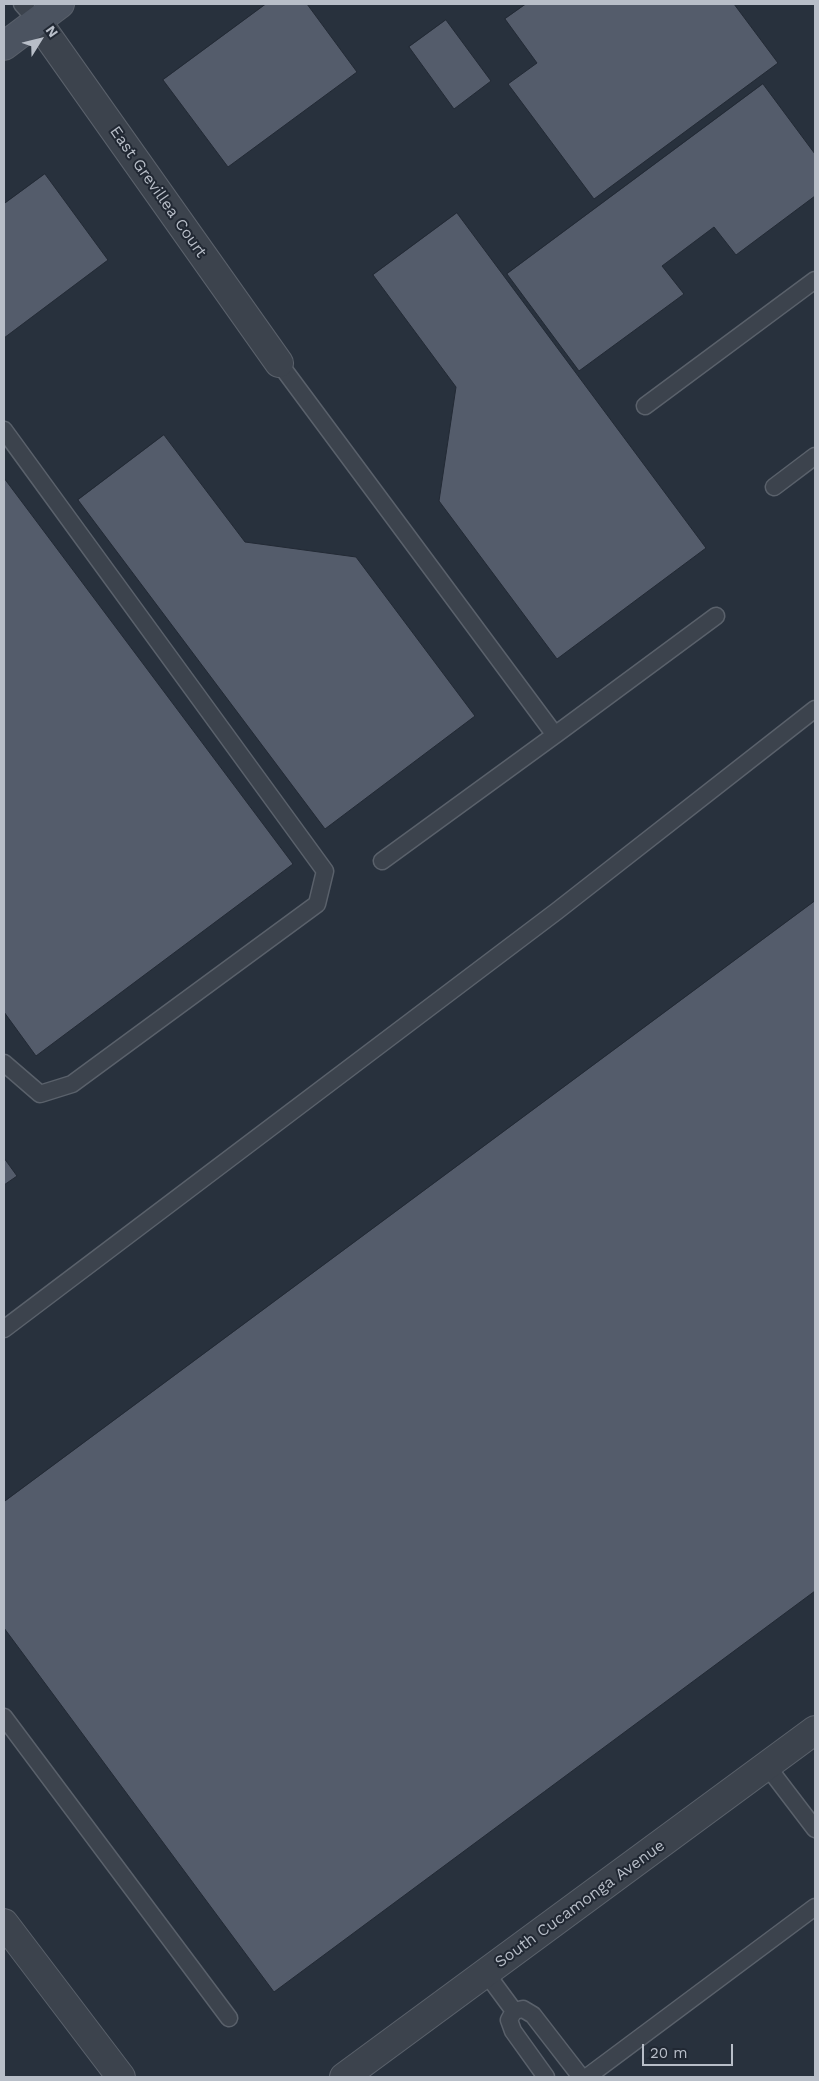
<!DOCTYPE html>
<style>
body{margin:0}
#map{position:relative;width:819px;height:2081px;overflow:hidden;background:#28313d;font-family:"Work Sans",sans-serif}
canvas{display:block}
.frame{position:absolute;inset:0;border:5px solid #b8bec8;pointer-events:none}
.north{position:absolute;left:15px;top:15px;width:50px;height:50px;-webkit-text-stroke:4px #212833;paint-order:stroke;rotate:54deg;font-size:14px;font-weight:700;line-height:20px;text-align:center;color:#b8bec8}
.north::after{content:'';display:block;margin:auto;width:18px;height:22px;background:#b8bec8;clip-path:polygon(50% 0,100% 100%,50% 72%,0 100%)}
.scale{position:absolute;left:642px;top:2044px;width:91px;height:22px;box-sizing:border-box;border:2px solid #b8bec8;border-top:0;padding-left:6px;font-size:15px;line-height:18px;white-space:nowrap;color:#b8bec8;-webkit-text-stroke:4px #212833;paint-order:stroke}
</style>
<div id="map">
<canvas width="819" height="2081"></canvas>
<div class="frame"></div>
<div class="north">N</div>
<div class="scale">20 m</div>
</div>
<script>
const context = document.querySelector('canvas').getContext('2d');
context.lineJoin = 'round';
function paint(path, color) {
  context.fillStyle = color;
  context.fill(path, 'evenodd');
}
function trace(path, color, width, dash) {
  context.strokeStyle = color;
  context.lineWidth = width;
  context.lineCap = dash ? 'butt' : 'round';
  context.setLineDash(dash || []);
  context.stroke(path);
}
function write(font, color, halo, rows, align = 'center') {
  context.font = font + ' "Work Sans",sans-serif';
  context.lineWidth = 4;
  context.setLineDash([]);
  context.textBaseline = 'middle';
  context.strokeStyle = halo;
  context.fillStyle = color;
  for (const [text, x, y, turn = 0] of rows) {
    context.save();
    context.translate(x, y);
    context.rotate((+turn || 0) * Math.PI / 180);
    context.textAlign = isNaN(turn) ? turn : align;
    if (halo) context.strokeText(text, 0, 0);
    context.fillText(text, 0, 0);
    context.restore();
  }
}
const building = new Path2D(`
 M266,4H307L357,72L228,167L163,80Z
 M526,4H734L778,63L594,199L508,84L537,63L505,19Z
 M446,20L491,81L454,109L409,47Z
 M763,84L815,154V196L736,255L714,227L662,266L684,294L579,371L507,274Z
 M45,174L108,260L4,338V204Z
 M457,213L706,548L557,659L439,501L456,387L373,275Z
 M164,435L245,542L356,557L475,716L325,829L78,500Z
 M4,478L293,864L36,1056L4,1012Z
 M815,901V1591L274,1992L4,1628V1502Z
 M4,1158L17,1176L4,1185Z`);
const lane = new Path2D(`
 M22,4L37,21
 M279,363L555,735L382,861
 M645,406L815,280
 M4,430L325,871L317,904L72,1084L40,1094L4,1063
 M774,487L815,456
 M555,735L716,616
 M4,1329L557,911L815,709
 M4,1717L229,2018
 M767,1766L815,1829
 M486,1973L514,2011
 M514,2011L523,2009L533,2015L581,2077
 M514,2011L509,2020L513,2031L546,2077
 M587,2077L815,1907`);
const street = new Path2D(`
 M37,21L279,363
 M4,1923L121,2077
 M344,2077L815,1730`);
const secondary = new Path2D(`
 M4,46L60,4`);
const streetNames = [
 ["East Grevillea Court",158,192,55],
 ["South Cucamonga Avenue",580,1904,-36]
];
paint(building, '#545c6b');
trace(building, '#232a35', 1);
trace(lane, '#5a616b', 19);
trace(street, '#5a616b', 30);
trace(secondary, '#5a616b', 30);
trace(lane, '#3c434d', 16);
trace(street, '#3c434d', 28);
trace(secondary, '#4b5360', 28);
write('16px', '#b8bec8', '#212833', streetNames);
</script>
